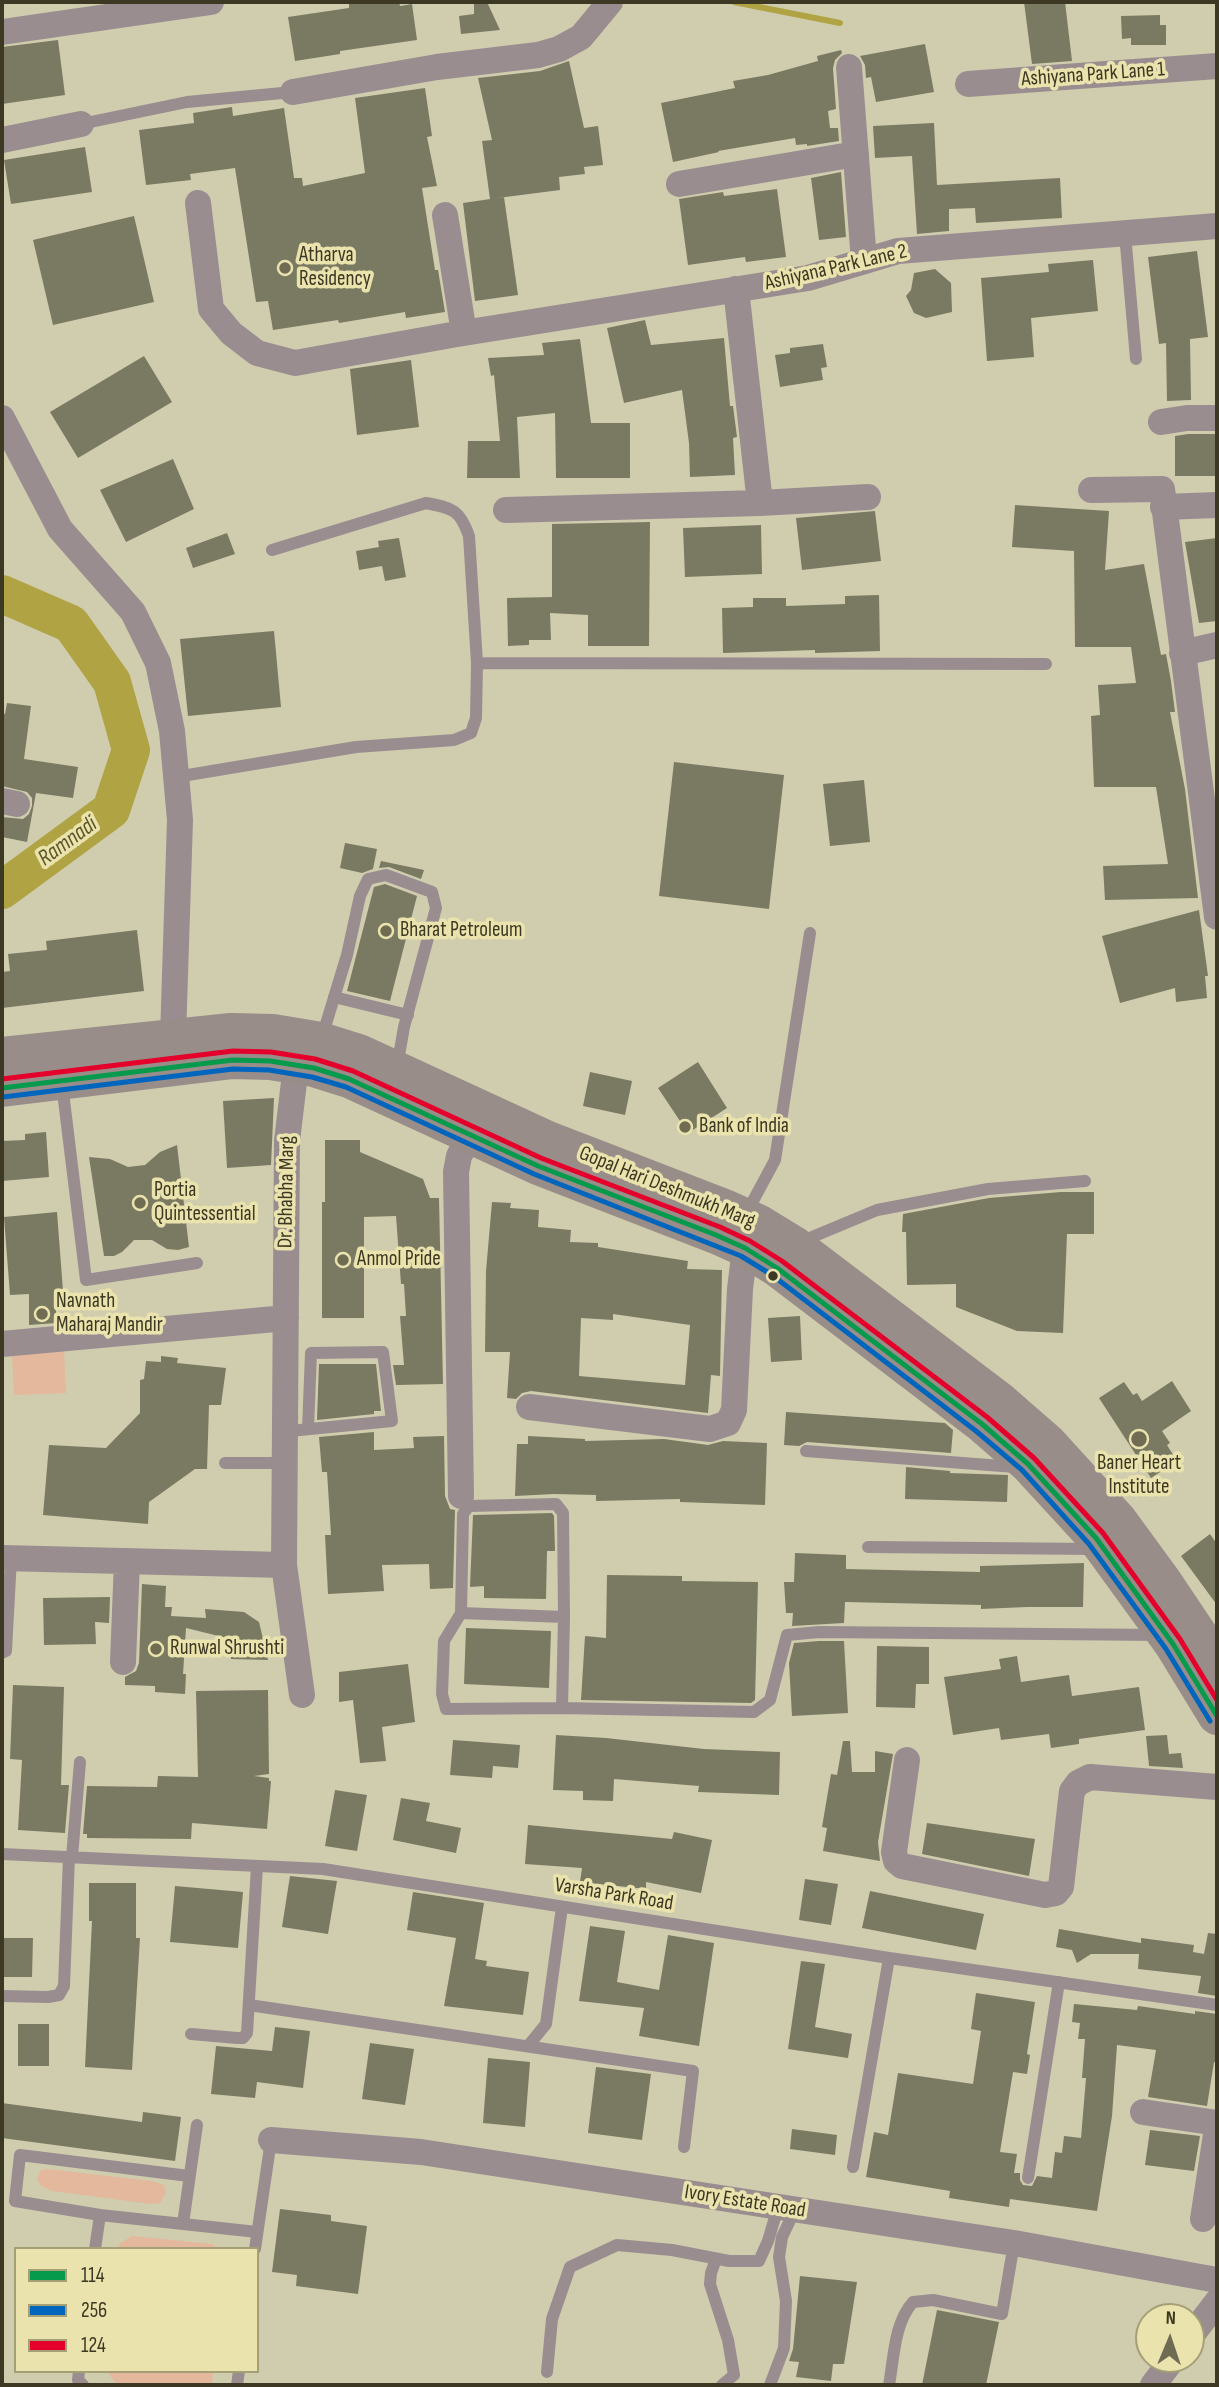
<!DOCTYPE html>
<style>
body{margin:0}
#map{position:relative;width:1219px;height:2387px;overflow:hidden;background:#d0ccae;font-family:"Sofia Sans Condensed",sans-serif}
canvas{display:block}
.frame{position:absolute;inset:0;border:4px solid #3c3823;pointer-events:none}
.legend{position:absolute;left:14px;top:2247px;width:245px;height:126px;box-sizing:border-box;background:#ebe3ad;border:2px solid #a59f76;margin:0;padding:9px 12px;list-style:none;font-size:21px;color:#3c3823}
.legend li{display:flex;align-items:center;gap:14px;height:35px}
.legend b{width:35px;border:2px solid #a59f76}
.north{position:absolute;left:1135px;top:2303px;width:70px;height:70px;box-sizing:border-box;background:#ebe3ad;border:2px solid #a59f76;border-radius:50%;rotate:2deg;font-size:19px;font-weight:700;line-height:28px;text-align:center;color:#3c3823}
.north::after{content:'';display:block;margin:auto;width:24px;height:32px;background:#706c54;clip-path:polygon(50% 0,100% 100%,50% 72%,0 100%)}
</style>
<div id="map">
<canvas width="1219" height="2387"></canvas>
<div class="frame"></div>
<ul class="legend">
<li><b style="height:9px;background:#069b4c"></b>114</li>
<li><b style="height:9px;background:#0065bd"></b>256</li>
<li><b style="height:9px;background:#e4002b"></b>124</li>
</ul>
<div class="north">N</div>
</div>
<script>
const context = document.querySelector('canvas').getContext('2d');
context.lineJoin = 'round';
function paint(path, color) {
  context.fillStyle = color;
  context.fill(path, 'evenodd');
}
function trace(path, color, width, dash) {
  context.strokeStyle = color;
  context.lineWidth = width;
  context.lineCap = dash ? 'butt' : 'round';
  context.setLineDash(dash || []);
  context.stroke(path);
}
function write(font, color, halo, rows, align = 'center') {
  context.font = font + ' "Sofia Sans Condensed",sans-serif';
  context.lineWidth = 7;
  context.setLineDash([]);
  context.textBaseline = 'middle';
  context.strokeStyle = halo;
  context.fillStyle = color;
  for (const [text, x, y, turn = 0] of rows) {
    context.save();
    context.translate(x, y);
    context.rotate((+turn || 0) * Math.PI / 180);
    context.textAlign = isNaN(turn) ? turn : align;
    if (halo) context.strokeText(text, 0, 0);
    context.fillText(text, 0, 0);
    context.restore();
  }
}
const green = new Path2D(`
 M64,1351L66,1393L14,1395L12,1354Z
 M47,2169L151,2181L164,2185L166,2193L160,2203L151,2204L52,2191L41,2186L37,2179L41,2170Z
 M132,2236L212,2244L219,2249H118L119,2244Z
 M107,2371H213L212,2385H117Z`);
const stream = new Path2D(`
 M734,2L840,23`);
const river = new Path2D(`
 M2,594L71,624L112,682L131,750L111,810L2,890`);
const building = new Path2D(`
 M349,2H399L400,6L412,4L417,40L340,51V54L295,61L288,17L349,8Z
 M474,2H487L500,30L461,34L459,16L474,14Z
 M1024,2H1065L1072,61L1032,64Z
 M1160,15V25H1166V45H1131V38L1122,39L1121,16Z
 M58,40L65,95L2,104V47Z
 M925,44L934,92L876,102L871,77L866,78L865,65L860,56Z
 M841,50L842,53L835,60L833,68L836,109L828,111L830,128H838L839,141L807,146V144L796,145L795,138L718,151L719,152L673,162L661,103L735,88L733,81L768,75L818,61L817,56Z
 M569,61L584,128L598,126L603,165L584,167L585,174L559,177L560,190L490,199L482,141L492,140L478,78L540,71Z
 M425,88L432,136L427,137L437,186L422,188L435,270H438L445,312L406,318L405,312L339,323L338,320L273,330L268,301L256,302L235,168L190,174L191,180L146,185L139,130L194,123L193,113L232,107L233,116L284,108L294,178H302L303,186L365,173L355,98Z
 M934,123L937,185L1060,178L1062,218L976,223L975,208L949,209V231L917,234L912,156L875,158L873,126Z
 M85,147L92,192L11,204L4,160Z
 M841,172L846,237L819,240L811,178Z
 M777,189L786,257L746,262L745,257L688,265L679,199L723,192L724,196Z
 M504,197L518,295L475,301L463,203Z
 M134,216L154,302L53,325L33,240Z
 M1197,251L1208,337L1190,339L1191,400L1167,401L1166,343L1159,344L1148,257Z
 M1093,260L1098,311L1031,318L1034,357L987,361L981,278L1049,272L1048,264Z
 M935,269L951,283L952,312L926,318L914,313L906,296L911,290L914,273Z
 M645,320L651,345L724,338L730,406H733L737,437L733,438L735,475L690,477L689,443L682,390L624,403L607,328Z
 M580,339L591,423H630V478H556L555,413L517,417L520,478H467L468,441H500L494,375L491,376L488,358L544,355L542,343Z
 M823,344L827,367L821,368L823,380L780,387L775,355L790,353V348Z
 M144,356L172,402L78,458L50,412Z
 M411,360L419,427L357,435L350,369Z
 M1188,434H1217V476H1175V436Z
 M173,459L194,509L126,542L100,490Z
 M1015,505L1109,511L1105,570L1144,564L1161,655L1166,654L1171,681L1175,712H1170L1185,789L1198,898L1105,900L1103,866L1168,864L1156,787H1094L1091,716L1100,715L1098,685L1136,683L1131,647H1075L1074,551L1012,547Z
 M875,511L881,561L802,570L796,518Z
 M650,522L649,646H588V615L550,613L551,640H529V645L508,646L507,598L552,597V524Z
 M761,525L762,574L685,577L683,528Z
 M227,533L235,554L193,568L186,548Z
 M399,538L406,577L385,581L382,566L359,570L356,551L379,547L378,541Z
 M1217,538V621L1199,623L1185,542Z
 M879,595L880,651L815,653V650L723,653L722,608L753,607V598H786V606L845,604V596Z
 M274,631L281,707L188,716L180,639Z
 M7,703L31,706L24,759L78,767L73,798L36,793L27,842L2,837V817L23,819L29,814L32,806V798L27,792L2,786V713L5,714Z
 M674,762L784,775L769,909L659,896Z
 M864,780L870,842L830,846L823,784Z
 M345,843L377,849L373,869L362,873L340,868Z
 M381,861L424,870L421,879L389,867L379,868Z
 M385,884L417,896L390,1001L347,991L374,887Z
 M1199,910L1208,976H1205L1207,998L1176,1002L1175,988L1120,1003L1102,936Z
 M137,930L144,991L2,1008V972L10,971L8,954L47,950L46,941Z
 M698,1062L727,1108L688,1133L658,1088Z
 M590,1072L632,1081L625,1115L583,1106Z
 M274,1098L271,1165L227,1168L223,1101Z
 M46,1132L49,1177L2,1181V1141L25,1140V1134Z
 M325,1140H360V1152L423,1179L430,1198H439L443,1384L396,1385L393,1365H404L400,1316H406L404,1284H401L396,1216L364,1217V1318H322V1202H325Z
 M177,1145L189,1247L178,1250L167,1249L152,1240H134L122,1252L114,1256H104L89,1157L110,1159L128,1167L145,1165L160,1152Z
 M1061,1192H1094V1234H1067L1063,1333L1017,1331L956,1307V1284L907,1285L906,1232H902L903,1214L989,1198Z
 M492,1202L511,1203L510,1208L539,1210L538,1227L571,1230L570,1242L598,1243V1247L688,1261L687,1269L722,1270L720,1376L711,1375L708,1413L531,1391L522,1393L516,1399L507,1398L510,1352H485L486,1271ZM613,1314L690,1325L685,1385L579,1376L581,1318L613,1320Z
 M57,1212L63,1291L56,1292V1323L29,1325V1294L10,1295L4,1217Z
 M800,1316L802,1360L771,1362L768,1318Z
 M161,1356L178,1358L177,1363L226,1368L221,1405H209L207,1469H195L149,1502L148,1524L43,1515L49,1445L106,1448L140,1413V1380L144,1379L146,1361L161,1362Z
 M319,1364H376L381,1411H374V1414L317,1420Z
 M1172,1381L1191,1411L1162,1431L1170,1443L1167,1445L1177,1461L1151,1478L1099,1398L1124,1382L1133,1395L1137,1393L1142,1401Z
 M786,1412L945,1423L953,1430L951,1453L807,1442L799,1446L784,1445Z
 M374,1432V1450L414,1448L413,1437L444,1436L445,1496L450,1509L455,1510L453,1588L430,1589L429,1564L382,1565L384,1591L328,1594L325,1535H331L327,1472H322L319,1437Z
 M528,1436L585,1439V1441L664,1439L708,1445L723,1441L767,1443L765,1505L680,1502V1499L596,1501V1495L554,1494L515,1496L517,1444H528Z
 M906,1467L950,1471V1473L1008,1475L1007,1502L905,1499Z
 M552,1513L554,1516L555,1551H547L546,1599L484,1598V1586L470,1587L473,1515Z
 M1210,1534L1217,1544V1605L1181,1556Z
 M795,1553L846,1555V1569L980,1572V1566L1084,1563L1083,1607H1027L981,1609V1605L845,1602L844,1623L792,1626L793,1613H786L784,1582H794Z
 M607,1575L682,1576V1581L758,1582L755,1700L751,1703L581,1700L585,1636L606,1638Z
 M142,1584L166,1586L165,1607H172L171,1616L206,1618L205,1609L244,1612L259,1622L268,1660L231,1659V1639L186,1628L183,1674H186L185,1694L155,1692V1686L125,1685V1677L136,1671L139,1663Z
 M110,1597L109,1623L95,1622L96,1644L44,1645L43,1598Z
 M466,1628L551,1631L549,1688L464,1684Z
 M819,1641H844L848,1713L792,1716L789,1663L794,1643Z
 M877,1646L929,1647V1684H916L915,1708L876,1707Z
 M1017,1656L1021,1682L1069,1675L1072,1696L1139,1687L1145,1730L1079,1739V1744L1051,1748L1049,1734L1001,1740L999,1728L953,1735L944,1677L1001,1669L999,1659Z
 M408,1664L415,1722L382,1727L386,1761L360,1763L353,1700L339,1702V1672Z
 M13,1685L64,1687L61,1785H69L65,1833L18,1830L22,1760L10,1759Z
 M268,1690L269,1774L254,1776L269,1778V1781H271L267,1829L192,1823L191,1839L87,1838V1834H83L87,1786L157,1787L158,1776L198,1777L196,1691Z
 M556,1735L606,1738L704,1749L780,1752L779,1795L698,1792L699,1786L614,1779L613,1801L583,1800V1791L553,1790Z
 M1167,1735L1169,1754L1181,1753L1183,1768L1149,1766L1146,1736Z
 M453,1740L520,1745L518,1768L493,1766L492,1778L450,1775Z
 M843,1741H850L852,1772H875V1751L893,1754L878,1842L880,1861L823,1851L827,1828L822,1827L831,1774L837,1775Z
 M335,1790L367,1795L357,1851L325,1846Z
 M401,1798L430,1803L426,1821L461,1828L456,1853L393,1840Z
 M927,1823L1035,1839L1029,1876L922,1854Z
 M528,1825L672,1839L674,1832L712,1840L701,1893L646,1882V1889L580,1882L582,1868L525,1864Z
 M290,1876L337,1881L328,1934L282,1927Z
 M805,1879L838,1884L831,1925L799,1920Z
 M89,1883H136V1938H140L132,2070L85,2067L92,1921H89Z
 M175,1886L243,1892L238,1948L170,1942Z
 M870,1891L984,1914L976,1950L862,1928Z
 M413,1892L484,1903L475,1959L487,1961L486,1966L529,1972L523,2015L444,2006L456,1938L407,1930Z
 M590,1926L625,1931L617,1982L659,1990L668,1935L714,1943L699,2046L639,2036L644,2008L579,2001Z
 M1059,1929L1141,1943V1938L1194,1945L1193,1952L1204,1954L1208,1933L1217,1934V1996L1198,1993L1201,1976L1138,1969L1139,1954H1091L1077,1963L1072,1950L1056,1947Z
 M2,1938H33L32,1977H2Z
 M801,1961L825,1964L815,2027L852,2034L848,2058L788,2049Z
 M976,1993L1035,2002L1027,2054L1030,2055L1027,2074L1013,2072L1000,2152L1017,2154L1014,2173H1020V2180L1023,2185L1032,2186L1037,2176L1052,2178L1055,2152L1062,2153L1064,2136L1081,2138L1086,2078H1082L1085,2039H1078L1080,2023L1072,2022L1074,2004L1137,2010L1138,2006L1195,2014V2011L1217,2014V2063L1214,2062L1207,2106L1148,2097L1156,2050L1117,2045L1112,2116L1097,2211L1010,2199L1009,2207L949,2198L950,2191L866,2177L874,2132L888,2135L898,2073L973,2084L981,2031L971,2029Z
 M18,2024H49V2066H18Z
 M275,2027L310,2031L303,2088L257,2082L255,2098L211,2094L216,2046L272,2051Z
 M370,2043L414,2049L405,2105L362,2099Z
 M488,2058L530,2062L525,2127L483,2123Z
 M596,2067L651,2074L642,2140L588,2133Z
 M2,2103L142,2122L143,2112L181,2117L175,2161L2,2138Z
 M792,2129L837,2135L835,2155L790,2149Z
 M1150,2130L1200,2136L1194,2171L1145,2165Z
 M280,2209L331,2215V2221L367,2226L358,2294L296,2286L297,2275L272,2272Z
 M800,2276L857,2282L844,2364H833L831,2381L796,2377L799,2362L789,2361L793,2349Z
 M937,2310L999,2322L986,2385H922Z`);
const service = new Path2D(`
 M81,124L187,102L293,92
 M1125,234L1136,359
 M477,663L1046,664
 M176,777L356,747L454,740L471,733L476,718L477,663L469,536C460,510 453,508 426,503L272,550
 M334,997L408,1015
 M322,1037L347,955L360,896L368,879L386,875L432,892L436,908L404,1027L397,1067
 M62,1084L86,1280L197,1263
 M746,1214L775,1160L810,933
 M800,1242L877,1210L988,1189L1085,1181
 M285,1431L300,1430L392,1421L383,1352L311,1353L308,1429
 M806,1451L1015,1467
 M225,1463H285
 M868,1547L1097,1549
 M461,1613L564,1617
 M2,1653L6,1651L11,1558
 M562,1708L446,1709L442,1694L444,1641L461,1613L463,1514L469,1506L556,1504L563,1513L564,1617L562,1708L754,1712L770,1700L787,1635L819,1632L1159,1635
 M2,1854L323,1869L889,1958L1217,2005
 M72,1857L80,1762
 M2,1996L48,1997L59,1995L64,1986L69,1857
 M249,2005L693,2071L684,2147
 M191,2034L237,2038H243L247,2033L257,1866
 M528,2046L546,2024L562,1907
 M853,2167L889,1958
 M1028,2178L1059,1982
 M100,2215L15,2201L20,2155L189,2176
 M183,2224L197,2125
 M95,2249L100,2215L257,2232
 M255,2249L271,2140
 M716,2259L711,2273L710,2284L728,2340L734,2375L722,2385
 M79,2371L78,2380L83,2385
 M547,2372L552,2319L570,2267L617,2245L672,2250L729,2261H759L768,2241L778,2207
 M237,2385L239,2371
 M770,2385L784,2348L786,2301L779,2257L782,2237L795,2210
 M889,2385C894,2358 894,2323 913,2302L933,2300L1002,2314L1014,2243`);
const minor = new Path2D(`
 M2,32L211,2
 M849,67L864,261
 M968,84L1217,66
 M293,92L437,67L538,55L559,49L581,37L610,2
 M2,140L81,124
 M679,184L856,154
 M198,203L211,309L231,333L257,353L295,363L457,334L808,278L898,251L1217,226
 M445,215L464,333
 M736,289L760,503
 M2,418L60,529L133,612L158,663L172,731L180,820L173,1037
 M1161,422L1187,418H1217
 M1091,490L1162,489L1217,917
 M1163,507L1217,505
 M506,510L760,503L868,497
 M1182,653L1217,645
 M2,801L17,804
 M296,1065L287,1141L284,1565L302,1695
 M2,1344L286,1318
 M529,1407L710,1429L728,1423L734,1410L740,1289L745,1248
 M461,1496L456,1172L459,1156L470,1136
 M2,1558L284,1565
 M123,1662L127,1561
 M907,1760L894,1852L896,1861L902,1866L1045,1895L1056,1893L1061,1887L1072,1791L1078,1783L1090,1777L1217,1787
 M1143,2112L1217,2123
 M271,2140L421,2152L1014,2243L1217,2280
 M1203,2219L1217,2128
 M1191,2336L1217,2302
 M1153,2385L1173,2359`);
const primary = new Path2D(`
 M2,1056L231,1032L273,1033L321,1041L359,1053L548,1140L727,1209L758,1223L794,1245L1001,1402L1048,1443L1118,1520L1164,1583L1217,1662
 M2,1088L233,1060L270,1061L314,1068L349,1079L538,1166L716,1235L745,1248L777,1268L982,1424L1028,1464L1096,1538L1173,1644L1217,1716`);
const bus1 = new Path2D(`
 M2,1088L233,1060L270,1061L314,1068L349,1079L538,1166L716,1235L745,1248L777,1268L982,1424L1028,1464L1096,1538L1173,1644L1217,1716`);
const bus2 = new Path2D(`
 M3,1097L233,1069L269,1070L312,1077L346,1087L534,1174L741,1256L772,1275L976,1431L1022,1470L1089,1544L1166,1649L1210,1721`);
const bus3 = new Path2D(`
 M2,1079L233,1051L271,1052L315,1059L353,1071L541,1158L720,1227L750,1241L782,1261L987,1417L1034,1458L1103,1533L1180,1639L1217,1700`);
const markers = [
 [285,268,7,"#706c54"],
 [386,931,7,"#706c54"],
 [685,1127,7,"#706c54"],
 [140,1203,7,"#706c54"],
 [343,1260,7,"#706c54"],
 [773,1276,6,"#3c3823"],
 [42,1314,7,"#706c54"],
 [1139,1439,9,"#706c54"],
 [156,1649,7,"#706c54"]
];
const streetNames = [
 ["Ashiyana Park Lane 1",1093,75,-4],
 ["Ashiyana Park Lane 2",836,268,-13],
 ["Gopal Hari Deshmukh Marg",667,1188,22],
 ["Dr. Bhabha Marg",287,1192,-89],
 ["Varsha Park Road",614,1895,9],
 ["Ivory Estate Road",745,2202,9]
];
const poiNames = [
 ["Atharva",299,256],
 ["Residency",299,280],
 ["Bharat Petroleum",400,931],
 ["Bank of India",699,1127],
 ["Portia",154,1191],
 ["Quintessential",154,1215],
 ["Anmol Pride",357,1260],
 ["Navnath",56,1302],
 ["Maharaj Mandir",56,1326],
 ["Baner Heart",1139,1464,"center"],
 ["Institute",1139,1488,"center"],
 ["Runwal Shrushti",170,1649]
];
const waterNames = [
 ["Ramnadi",68,842,-36]
];
paint(green, '#e4b89c');
trace(stream, '#b0a343', 6);
trace(river, '#b0a343', 38);
paint(building, '#7a7a63');
trace(service, '#9a8d90', 12);
trace(minor, '#9a8d90', 26);
trace(primary, '#998d89', 38);
trace(bus1, '#069b4c', 5);
trace(bus2, '#0065bd', 5);
trace(bus3, '#e4002b', 5);
for (const [x, y, r, color] of markers) {
  const dot = new Path2D();
  dot.arc(x, y, r, 0, 2 * Math.PI);
  context.fillStyle = color;
  context.fill(dot);
  trace(dot, '#ebe3ad', 2.5);
}
write('21px', '#3c3823', '#ebe3ad', streetNames);
write('21px', '#3c3823', '#ebe3ad', poiNames, 'left');
write('italic 23px', '#5d5629', '#ebe3ad', waterNames);
</script>
